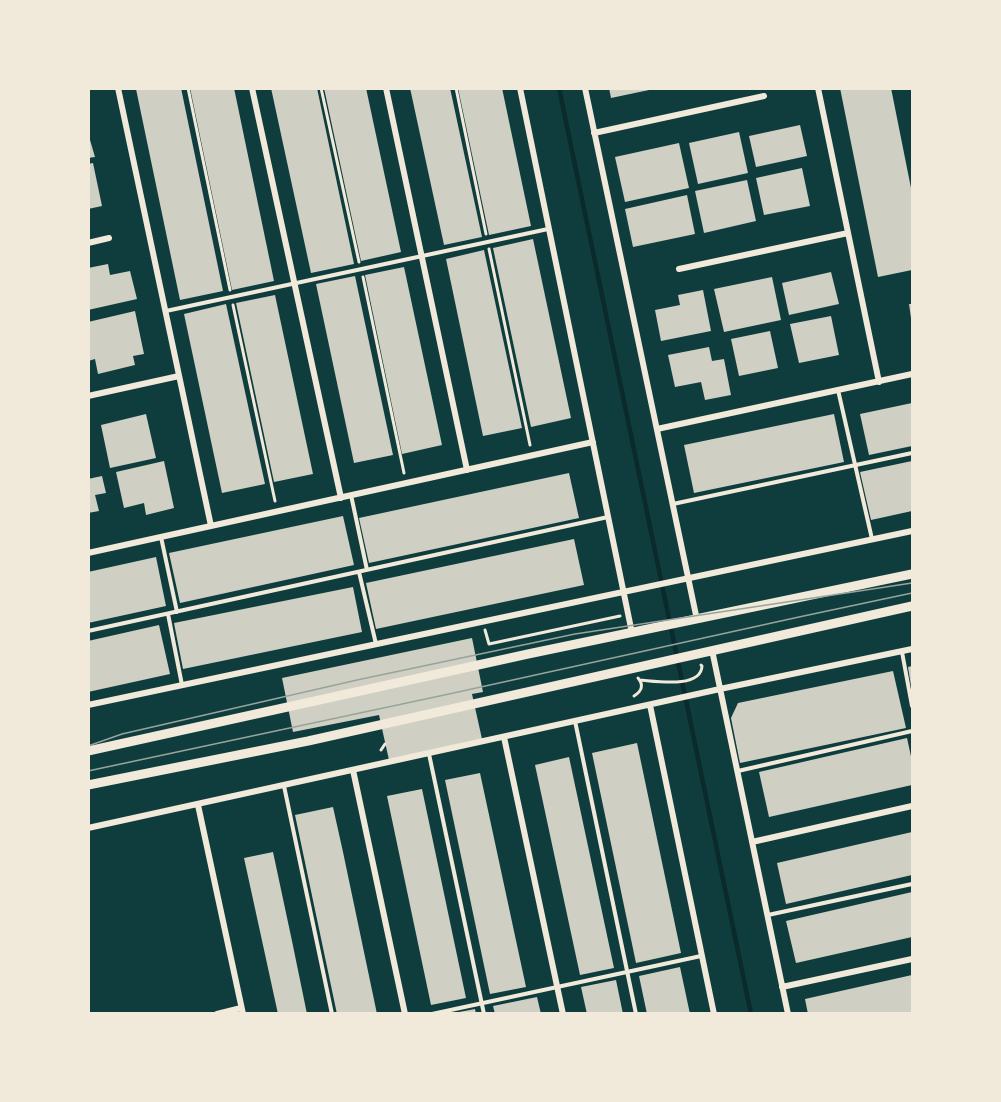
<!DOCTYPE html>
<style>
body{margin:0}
#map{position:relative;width:1001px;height:1102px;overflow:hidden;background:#0f3d3e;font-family:"Golos Text",sans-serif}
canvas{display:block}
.frame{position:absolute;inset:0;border:90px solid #f1e9da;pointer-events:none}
</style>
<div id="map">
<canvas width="1001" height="1102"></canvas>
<div class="frame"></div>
</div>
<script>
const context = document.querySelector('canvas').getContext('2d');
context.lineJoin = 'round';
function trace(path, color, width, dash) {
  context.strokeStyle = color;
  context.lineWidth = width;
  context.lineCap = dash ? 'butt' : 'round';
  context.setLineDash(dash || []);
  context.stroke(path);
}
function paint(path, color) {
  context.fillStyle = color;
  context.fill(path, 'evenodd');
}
const stream = new Path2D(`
 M559,88L751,1014`);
const building = new Path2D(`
 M140,88H181L223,291L180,300L136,89Z
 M190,88H234L274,281L232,290Z
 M271,88H317L354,264L311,273Z
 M324,88H366L401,252L361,261Z
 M410,88H450L482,237L444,245Z
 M458,88H502L531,226L489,235Z
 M609,88H649V90L611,98Z
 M840,88H891L912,193V270L878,277Z
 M800,125L807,156L756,167L749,136Z
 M739,132L748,173L698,184L689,143Z
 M88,133L95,157L88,158Z
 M679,143L689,188L625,202L615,157Z
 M93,163L102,206L88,209V164Z
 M802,168L810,206L764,215L756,178Z
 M747,180L756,221L704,233L695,191Z
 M687,195L695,234L633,247L625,209Z
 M533,239L571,418L531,427L493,248Z
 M484,250L522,428L483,436L446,259Z
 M108,264L110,275L130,271L137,299L88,310V268Z
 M404,267L442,445L402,454L365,275Z
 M831,272L839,304L789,315L782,283Z
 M355,276L393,455L354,463L316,284Z
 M772,277L781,320L724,332L714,289Z
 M703,290L711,331L661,341L655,310L680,305L678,295Z
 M275,295L313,474L274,482L236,303Z
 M226,304L265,484L222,493L184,314Z
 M909,304H912V318H911Z
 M135,311L144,354L133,356L135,365L98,374L95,359L88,361V322Z
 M831,316L839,355L799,363L790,324Z
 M770,331L778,368L739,376L731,339Z
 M709,347L712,361L724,359L731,395L705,400L701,382L675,387L668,355Z
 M912,403V446L869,455L860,414Z
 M146,414L156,458L110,468L101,425Z
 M834,414L844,462L694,493L684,445Z
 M164,461L174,508L146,515L144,503L124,508L116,472Z
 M912,461V511L871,520L860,472Z
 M569,473L579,518L369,563L359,518Z
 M102,476L106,493L95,495L99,511L88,513V479Z
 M343,516L354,565L180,603L169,553Z
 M574,539L584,585L376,629L366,583Z
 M156,557L166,606L88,623V572Z
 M353,587L362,632L183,669L174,623Z
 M159,625L170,674L88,692V641Z
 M472,638L483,692L472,694L482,739L389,760L379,715L293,732L282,678Z
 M912,666V686H911L908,667Z
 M893,671L906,728L740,763L731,718L738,703Z
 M907,738L912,761V785L769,817L759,772Z
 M637,743L681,953L636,963L592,753Z
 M569,757L614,968L580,975L535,765Z
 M480,773L526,987L490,994L445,780Z
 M422,789L466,998L431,1005L387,796Z
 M333,807L343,852L377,1014H337L295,815Z
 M912,832V875L786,904L777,863Z
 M273,852L292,941L307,1014H278L244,858Z
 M912,892V937L796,963L786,921Z
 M680,967L690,1014H647L639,976Z
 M912,975V1014H808L805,999Z
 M616,980L623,1014H587L581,987Z
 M537,997L541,1014H495L493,1006Z
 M475,1009L476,1014H459V1012Z`);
const path = new Path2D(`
 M188,88L230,290
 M321,88L359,262
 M456,88L486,234
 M489,249L530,445
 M363,277L404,473
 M233,305L275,501
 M485,630L489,644L620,616
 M640,680C655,681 701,689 702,666L701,665
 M634,696C642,691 644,685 638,678
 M381,750L385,744`);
const service = new Path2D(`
 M166,311L548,229
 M838,390L872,539
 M351,495L367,570
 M673,504L912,453
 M161,537L177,612
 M359,572L376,644
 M168,614L182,685
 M88,631L608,517
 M902,652L912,706
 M575,721L636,1014
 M429,754L484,1014
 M738,771L912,731
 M284,786L332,1014
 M768,915L912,884
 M432,1014L701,956`);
const minor = new Path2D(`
 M118,88L211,526
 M252,88L341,498
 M386,88L467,470
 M520,88L632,633
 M585,88L697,620
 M818,88L879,382
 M594,133L764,96
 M88,243L109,238
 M679,269L848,233
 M88,396L179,376
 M657,429L912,374
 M88,553L593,442
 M712,650L788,1014
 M88,705L912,531
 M650,705L714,1014
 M504,737L563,1014
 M353,770L405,1014
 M198,805L243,1014
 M88,828L720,689L912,649
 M752,842L912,806
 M782,987L912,959
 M217,1014L241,1008`);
const secondary = new Path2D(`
 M88,751L528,654L912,574
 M88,785L308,741L912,606`);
const tram = new Path2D(`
 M88,746L122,734L357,680L575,634L912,583
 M88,771L449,694L799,617L912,593`);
trace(stream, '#0a2a2b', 4.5);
paint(building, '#cfcfc3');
trace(path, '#f1e9da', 3);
trace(service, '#f1e9da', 4);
trace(minor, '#f1e9da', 6);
trace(secondary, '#f1e9da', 9);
trace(tram, '#97a49c', 1.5);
</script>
